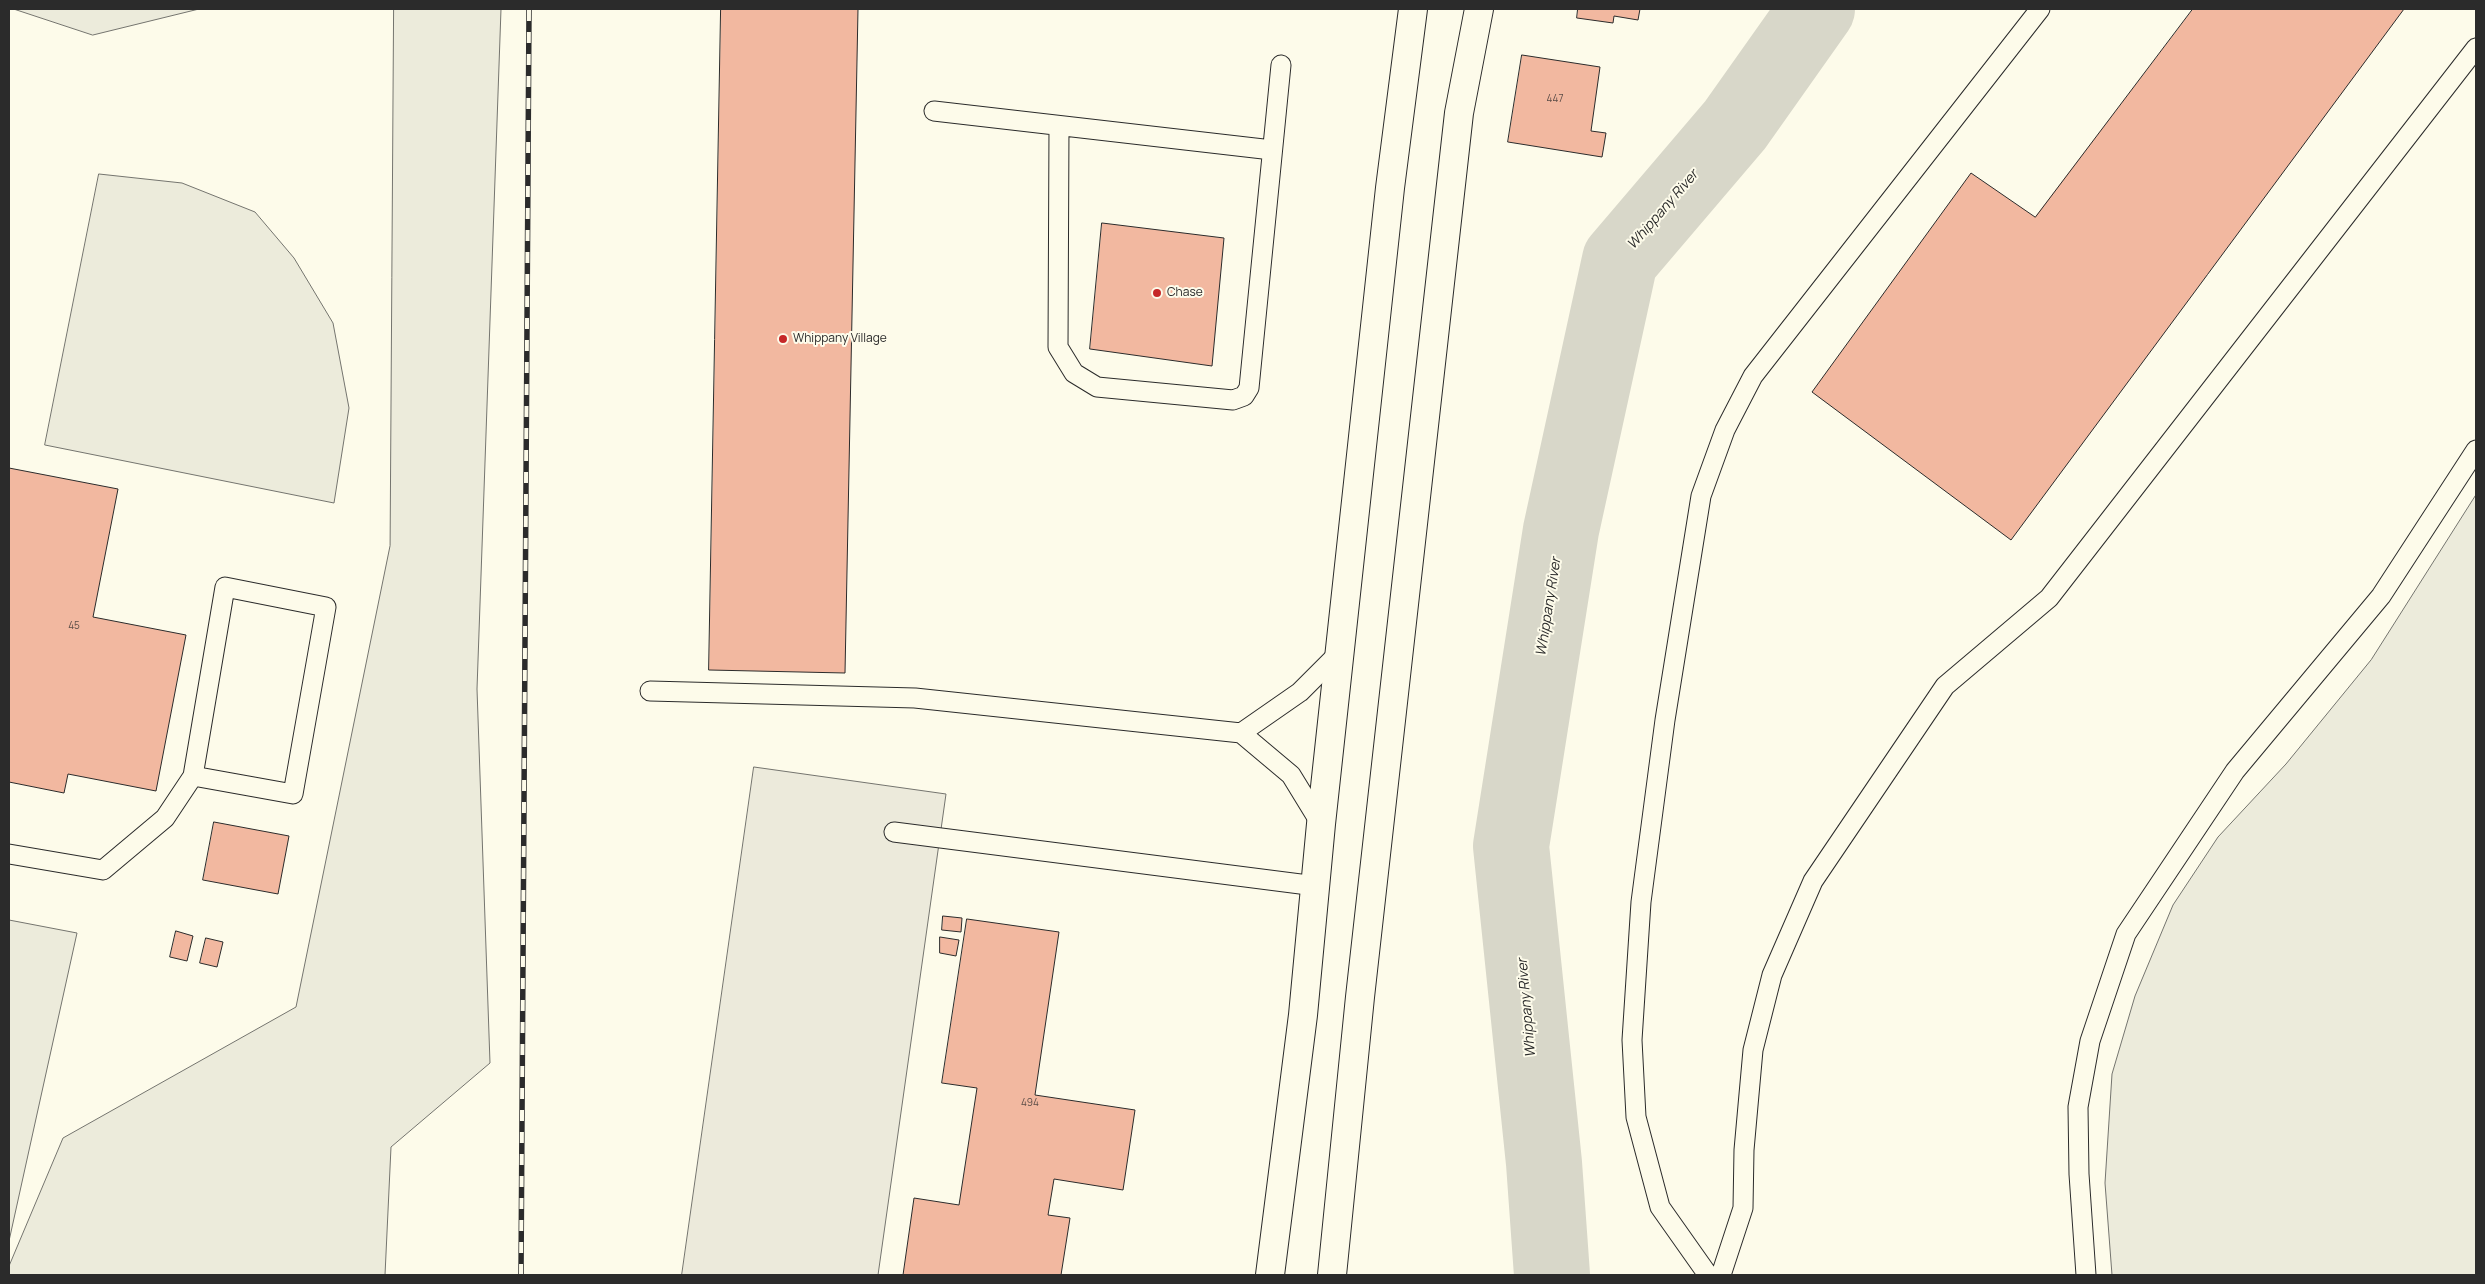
<!DOCTYPE html>
<style>
body{margin:0}
#map{position:relative;width:2485px;height:1284px;overflow:hidden;background:#fdfbea;font-family:Manrope,sans-serif}
canvas{display:block}
.frame{position:absolute;inset:0;border:10px solid #2b2b2b;pointer-events:none}
</style>
<div id="map">
<canvas width="2485" height="1284"></canvas>
<div class="frame"></div>
</div>
<script>
const context = document.querySelector('canvas').getContext('2d');
context.lineJoin = 'round';
function paint(path, color) {
  context.fillStyle = color;
  context.fill(path, 'evenodd');
}
function trace(path, color, width, dash) {
  context.strokeStyle = color;
  context.lineWidth = width;
  context.lineCap = dash ? 'butt' : 'round';
  context.setLineDash(dash || []);
  context.stroke(path);
}
function write(font, color, halo, rows, align = 'center') {
  context.font = font + ' Manrope,sans-serif';
  context.lineWidth = 4;
  context.setLineDash([]);
  context.textBaseline = 'middle';
  context.strokeStyle = halo;
  context.fillStyle = color;
  for (const [text, x, y, turn = 0] of rows) {
    context.save();
    context.translate(x, y);
    context.rotate((+turn || 0) * Math.PI / 180);
    context.textAlign = isNaN(turn) ? turn : align;
    if (halo) context.strokeText(text, 0, 0);
    context.fillText(text, 0, 0);
    context.restore();
  }
}
const green = new Path2D(`
 M14,9H199L93,35Z
 M394,9H501L477,689L490,1063L391,1147L385,1275H9V1266L63,1138L296,1007L390,546Z
 M99,174L182,183L255,212L294,258L333,323L349,408L334,503L45,445Z
 M2476,495V1275H2112L2105,1183L2112,1074L2135,996L2173,905L2218,837L2286,764L2371,660Z
 M9,920L77,933L9,1241Z`);
const parking = new Path2D(`
 M754,767L946,794L878,1275H682Z`);
const water = new Path2D(`
 M1776,9H1851L1691,233L1642,194Z`);
const river = new Path2D(`
 M1552,1275L1544,1163L1511,846L1561,530L1620,260L1735,125L1817,9`);
const building = new Path2D(`
 M721,9H858L845,673L709,670Z
 M1578,9H1640L1638,20L1614,16L1613,23L1577,18Z
 M2193,9H2404L2011,540L1812,392L1971,173L2035,217Z
 M1522,55L1600,67L1591,131L1606,133L1602,157L1508,142Z
 M1102,223L1224,238L1212,366L1090,349Z
 M9,468L118,489L93,617L186,635L156,791L68,774L64,793L9,782Z
 M214,822L289,836L278,894L203,880Z
 M943,916L962,918L961,932L942,930Z
 M967,919L1059,932L1035,1095L1135,1110L1123,1190L1054,1179L1048,1215L1070,1218L1061,1275H903L914,1198L959,1205L977,1088L942,1083Z
 M176,931L193,936L187,961L170,957Z
 M940,937L959,940L956,956L940,953Z
 M206,938L223,942L217,967L200,963Z`);
const service = new Path2D(`
 M934,111L1272,150
 M1059,126L1058,347L1074,373L1097,387L1233,400L1244,396L1249,388L1281,65
 M650,691L915,698L1241,733L1291,775L1321,824
 M1241,733L1300,692L1340,652
 M894,832L1316,886
 M9,854L103,870L165,818L193,776L225,587L326,607L293,794L193,776
 M1708,1275L1660,1207L1636,1117L1632,1040L1641,902L1665,720L1701,496L1725,430L1753,376L2040,9
 M1721,1275L1743,1208L1744,1150L1753,1050L1772,975L1813,881L1945,686L2049,598L2476,48
 M2086,1275L2079,1174L2078,1107L2090,1041L2126,934L2235,771L2381,596L2476,450`);
const primary = new Path2D(`
 M1270,1275L1303,1015L1321,824L1390,188L1413,9
 M1332,1275L1360,997L1459,113L1479,9`);
const rail = new Path2D(`
 M521,1275L529,9`);
const markers = [
 [1157,293,5,"#c62828"],
 [783,339,5,"#c62828"]
];
const numberNames = [
 ["447",1555,99],
 ["45",74,626],
 ["494",1030,1103]
];
const poiNames = [
 ["Chase",1167,293],
 ["Whippany Village",793,339]
];
const waterNames = [
 ["Whippany River",1663,210,-49],
 ["Whippany River",1549,607,-81],
 ["Whippany River",1527,1008,-95]
];
paint(green, '#ecebdb');
trace(green, '#74746e', 1);
paint(parking, '#eceadb');
trace(parking, '#74746e', 1);
paint(water, '#d8d7c9');
trace(water, '#74746e', 1);
trace(river, '#d8d7c9', 76);
paint(building, '#f2b8a0');
trace(building, '#2b2b2b', 1);
trace(service, '#2b2b2b', 21);
trace(primary, '#2b2b2b', 30);
trace(service, '#fdfbea', 19);
trace(primary, '#fdfbea', 28);
trace(rail, '#2b2b2b', 5.5);
trace(rail, '#fdfbea', 4, [11]);
for (const [x, y, r, color] of markers) {
  const dot = new Path2D();
  dot.arc(x, y, r, 0, 2 * Math.PI);
  context.fillStyle = color;
  context.fill(dot);
  trace(dot, '#fdfbea', 2);
}
write('10px', '#5d4e48', null, numberNames);
write('12px', '#2b2b2b', '#fdfbea', poiNames, 'left');
write('italic 14px', '#2b2b2b', '#fdfbea', waterNames);
</script>
